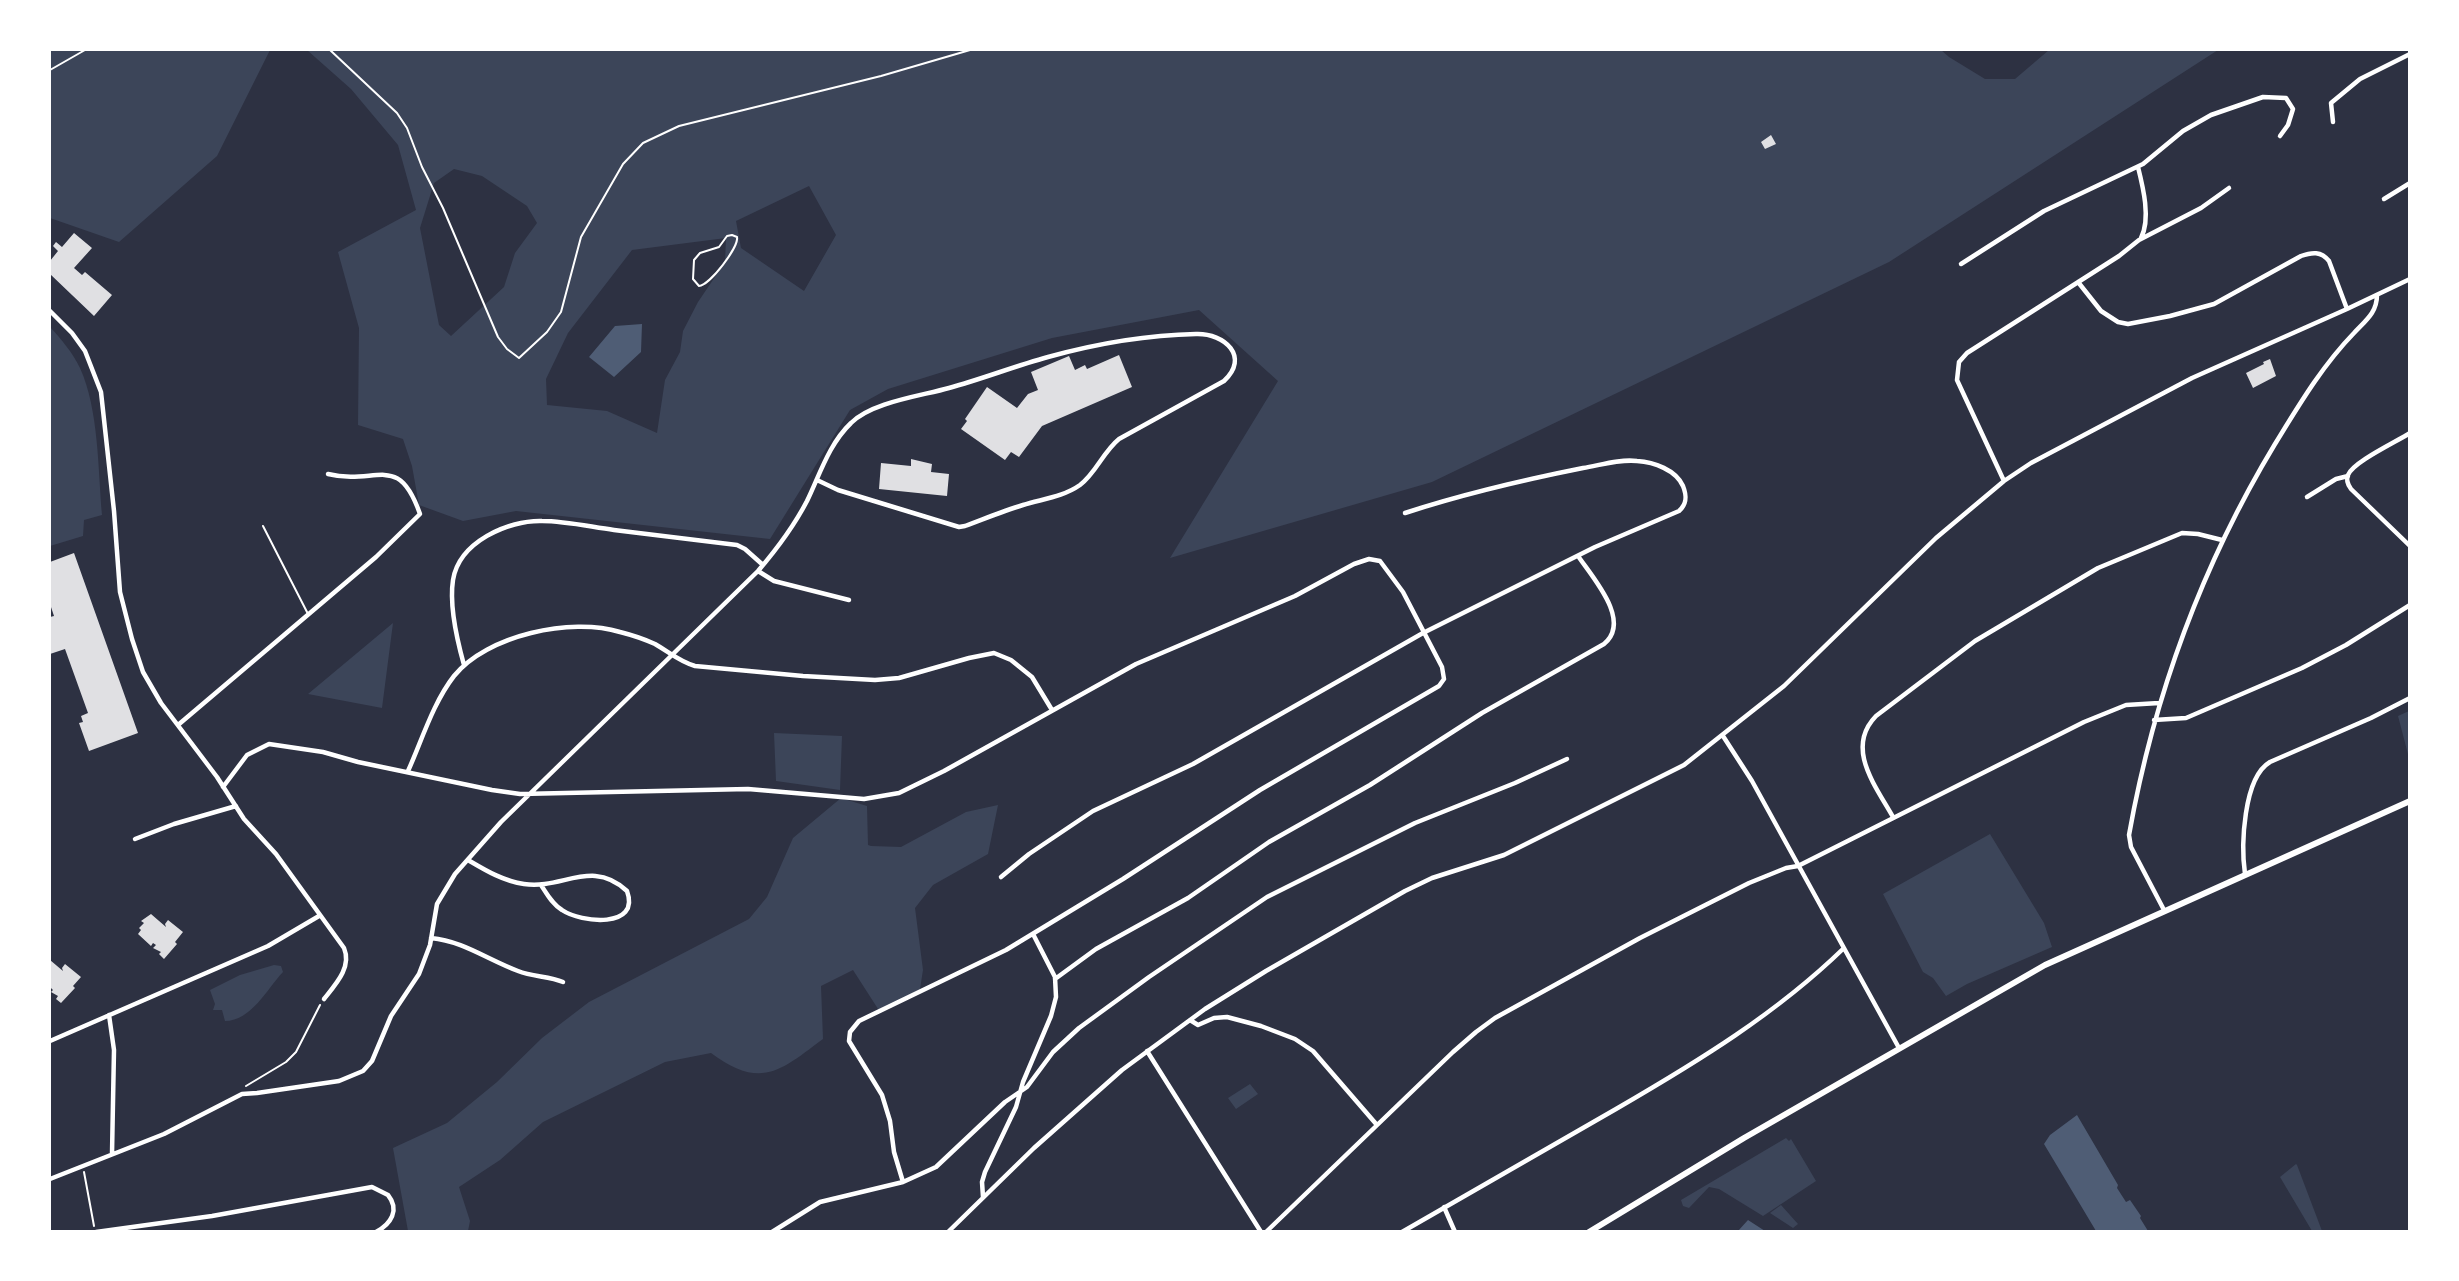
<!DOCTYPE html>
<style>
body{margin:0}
#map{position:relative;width:2459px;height:1281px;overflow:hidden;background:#2d3142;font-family:"PT Sans",sans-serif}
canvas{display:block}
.frame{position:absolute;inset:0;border:51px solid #fff;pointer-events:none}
</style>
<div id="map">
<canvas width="2459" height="1281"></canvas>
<div class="frame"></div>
</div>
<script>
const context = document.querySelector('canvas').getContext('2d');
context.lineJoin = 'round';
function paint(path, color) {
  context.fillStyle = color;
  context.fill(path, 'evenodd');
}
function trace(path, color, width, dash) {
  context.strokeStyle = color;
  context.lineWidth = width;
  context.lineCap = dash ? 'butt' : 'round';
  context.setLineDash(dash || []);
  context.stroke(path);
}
const green = new Path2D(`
 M50,50H270L217,156L119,242L50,218Z
 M307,50H1941L1949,57L1985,79H2015L2049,50H2218L1889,262L1432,482L1170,558L1278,381L1199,310L1052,338L888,389L850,410L770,539L516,511L463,521L419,505L412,466L403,439L358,425L359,328L338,252L416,210L398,145L351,89ZM454,169L482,176L527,206L537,223L515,253L504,287L451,336L439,325L420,228L434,183ZM809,186L836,235L804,291L741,248L736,221ZM726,238L725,262L698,302L683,331L680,352L665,380L657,433L607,411L547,405L546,379L568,333L632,250Z
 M50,327C61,339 73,353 80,368C99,410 98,470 102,515L84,520L83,536L50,546Z
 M393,623L382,708L308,694Z
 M2409,711V758L2398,716Z
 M774,733L842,736L840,790L776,781Z
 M841,798L867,806L868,845L871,846L901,847L966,812L998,805L988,854L933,885L915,908L923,970L920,989L880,1012L853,970L821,986L823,1039C780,1071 761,1090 711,1053L665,1062L543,1122L500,1160L459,1187L470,1221L468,1231H408L393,1148L447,1123L497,1082L542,1038L589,1002L749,919L767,897L793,838Z
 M1990,834L2044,923L2052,947L1967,984L1946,996L1933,978L1923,972L1883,894Z
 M274,965L281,966L283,972C267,989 251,1021 225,1021L222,1010H213L215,1004L210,990L240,975Z
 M1250,1084L1258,1094L1236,1109L1228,1098Z
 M1786,1138L1789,1141L1791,1139L1816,1181L1763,1216L1719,1189L1709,1187L1689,1208L1683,1206L1681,1200Z
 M2296,1164L2297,1165L2322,1231H2312L2280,1177Z
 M1781,1205L1798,1224L1793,1228L1770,1213Z`);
const water = new Path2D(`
 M642,324L641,352L614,377L589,357L615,326Z
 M2077,1115L2118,1185L2117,1188L2126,1202L2130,1200L2141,1216L2140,1218L2148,1231H2096L2044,1144L2050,1135Z
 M1748,1220L1765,1231H1738Z`);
const building = new Path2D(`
 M1771,135L1776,144L1765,149L1761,142Z
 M74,233L92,248L74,268L82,275L85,272L112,295L94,316L50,274V261L58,251L53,246L56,242L62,247Z
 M1119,355L1132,387L1042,426L1019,457L1011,452L1005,460L961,429L967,421L965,419L987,387L1017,408L1028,394L1038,390L1031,372L1069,356L1075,370L1085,365L1087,369Z
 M2270,359L2276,376L2253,388L2246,373L2264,364L2263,362Z
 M911,459L932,464L931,472L949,474L947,496L879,489L881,463L911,466Z
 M74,553L138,733L89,751L79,723L83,722L81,716L88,713L65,649L50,654V617L54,616L50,604V562Z
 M151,914L166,927L165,924L168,920L183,932L175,942L177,944L164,959L159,954L161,952L153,948L156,945L153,943L151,946L138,934L141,930L139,928L144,923L141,921Z
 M50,960L63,971L62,968L65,964L81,977L73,986L75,988L61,1003L56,999L58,996L51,992L53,990L50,987Z`);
const path = new Path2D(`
 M330,50L397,113L407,128L422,167L443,208L498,337L507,349L519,358L547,332L561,312L581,237L623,164L643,143L679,126L881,76L970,50
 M50,70L85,50
 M732,235L737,237C739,247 710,285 699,286L693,279L694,260L700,253L719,247L727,236Z
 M246,1086L286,1062L296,1052L320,1005
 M84,1172L94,1226`);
const service = new Path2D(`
 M263,526L308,614`);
const minor = new Path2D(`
 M2333,122L2331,103L2360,79L2410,54
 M2138,167C2143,187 2151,219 2141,238
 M2384,199L2410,183
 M1961,264L2044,211L2143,164L2183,131L2211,115L2263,97L2286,98L2293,109L2288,125L2280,136
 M2078,282L2101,311L2118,322L2128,324L2170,316L2214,304L2301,256C2312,252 2321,251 2329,261L2347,309
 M50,311L72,333L85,351L101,392L114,511L120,592L132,639L143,672L161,703L217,777L244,819L276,854L344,948C352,967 336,984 324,999
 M2410,433C2396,442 2353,462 2348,475C2346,480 2348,485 2351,489L2410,546
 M2004,481L1957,380L1959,362L1967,353L2119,256L2139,240L2201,208L2229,188
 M2307,497L2336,479L2348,476
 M758,571L774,581L849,600
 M464,665C457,640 449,606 453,580C459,542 508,520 542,521C566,521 591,527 614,530C655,535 696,540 737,545L745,549L763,565
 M2154,720L2186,718L2302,668L2346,645L2410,605
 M178,725L376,557L420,514C398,451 377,486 328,474
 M1723,736L1752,781L1899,1048
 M408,771C422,740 433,703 454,676C487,635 571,617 620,632C632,635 644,639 655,644C669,652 680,662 695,666L803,676L875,680L899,678L969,658L994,653L1011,660L1032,677L1052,710
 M223,787L247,755L269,744L323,752L358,762L492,790L520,794L748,789L864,799L899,793L944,771L1136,664L1295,596L1354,564L1369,559L1380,561L1403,592L1442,667L1444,679L1439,686L1260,790L1123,879L1006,950L859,1021L850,1032L849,1041L882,1095L890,1121L894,1152L903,1182
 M1893,817C1875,785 1845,748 1876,716L1975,641L2098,568L2182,533L2198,534L2222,540
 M135,839L174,824L236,806
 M468,860C485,870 503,881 524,884C562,890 592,858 627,891C641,929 581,923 562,910C552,904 547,894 541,885
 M2245,874C2241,846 2243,778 2270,762L2371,718L2410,698
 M1001,877L1029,854L1093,811L1193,764L1423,633L1595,547L1679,511C1687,504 1687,496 1683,486C1676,470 1654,462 1637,461C1619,459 1601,465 1583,468C1523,480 1463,494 1405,513
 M2164,910L2131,847L2129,835C2154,695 2202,565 2275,444C2299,405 2322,366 2354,333C2365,321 2377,313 2377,295
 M431,938C463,941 488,960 518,971C533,977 549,976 563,982
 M1055,979L1096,949L1188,898L1269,842L1370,785L1482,713L1604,644C1632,621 1593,578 1578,556
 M109,1015L114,1050L112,1154
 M1190,1020L1198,1025L1214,1018L1227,1017L1261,1026L1295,1039L1313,1051L1377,1125
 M50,1041L268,946L319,916
 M1147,1051L1261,1232
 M50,1179L164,1134L242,1094L257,1093L339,1081L363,1071L372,1061L391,1016L419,974L430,945L437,904L455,874L501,822L758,571C776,550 794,526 807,501C820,474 829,444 851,423C872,402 921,396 949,388C982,379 1015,366 1048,357C1095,344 1147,335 1196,334C1225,333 1250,357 1224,381L1119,439C1103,452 1096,473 1080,485C1063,497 1042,499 1023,505C1003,511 984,519 965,526L959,527L838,490L817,480
 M983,1197L982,1182L985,1172L1016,1107L1023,1082L1051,1016L1056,997L1055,977L1033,934
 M1444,1207L1455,1232
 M96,1232L212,1216L372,1187L388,1195C400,1210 391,1224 376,1232
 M772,1232L820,1202L903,1182L936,1167L1005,1102L1027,1087L1053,1052L1079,1028L1149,977L1267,897L1415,823L1515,783L1567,759
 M948,1232L1034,1148L1122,1070L1205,1009L1266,971L1405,891L1432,878L1504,855L1684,765L1784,686L1936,538L2004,481L2031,463L2192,378L2347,309L2410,279
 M1266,1232L1453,1052L1476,1032L1495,1018L1640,938L1749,883L1786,868L1798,866L2084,722L2126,705L2159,703
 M1402,1232C1473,1191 1545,1150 1616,1109C1697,1062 1776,1014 1844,948`);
const tertiary = new Path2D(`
 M1589,1232L1744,1138L2045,965L2410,801`);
paint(green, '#3c4559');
paint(water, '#4f5d75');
paint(building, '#e0e0e3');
trace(path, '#fff', 2);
trace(service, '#fff', 2);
trace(minor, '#fff', 4.5);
trace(tertiary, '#fff', 6);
</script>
